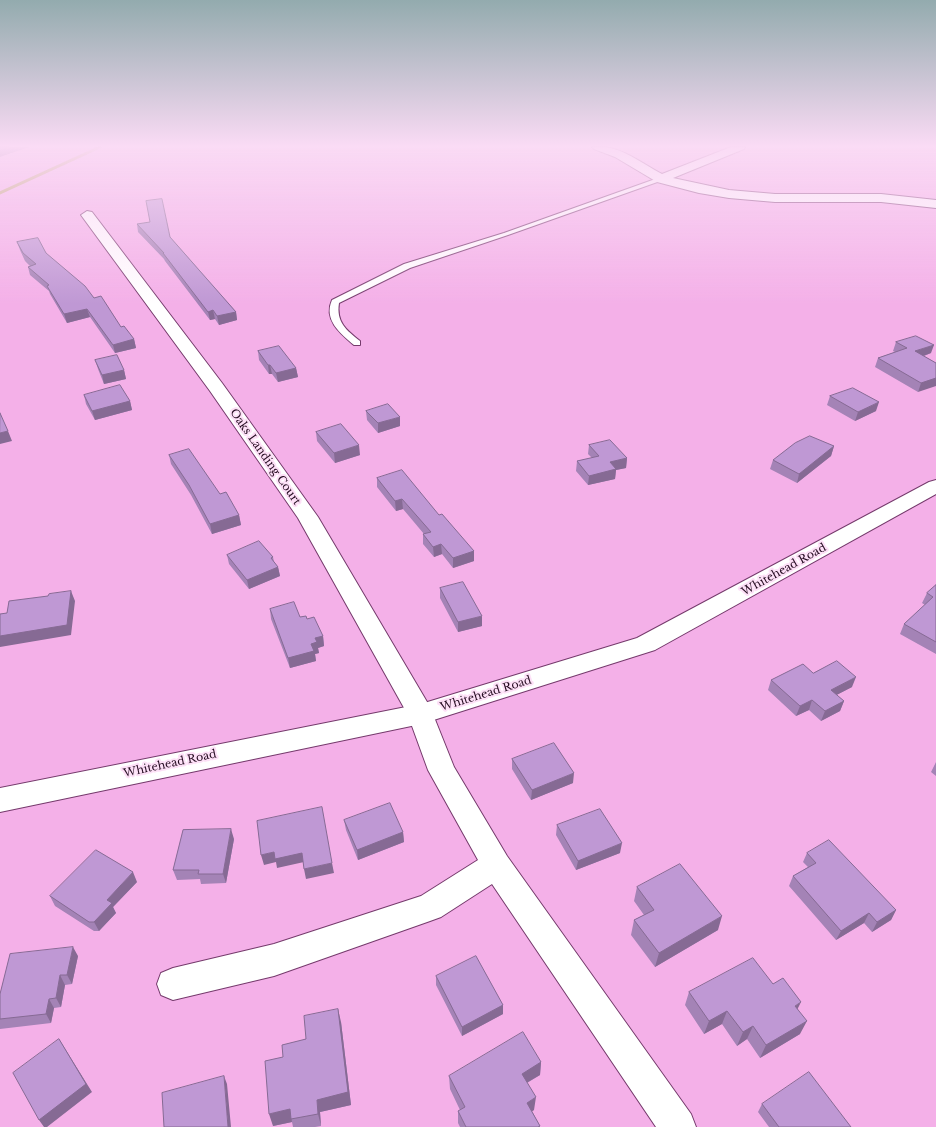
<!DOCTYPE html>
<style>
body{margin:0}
canvas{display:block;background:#f4b0e8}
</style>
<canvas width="936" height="1127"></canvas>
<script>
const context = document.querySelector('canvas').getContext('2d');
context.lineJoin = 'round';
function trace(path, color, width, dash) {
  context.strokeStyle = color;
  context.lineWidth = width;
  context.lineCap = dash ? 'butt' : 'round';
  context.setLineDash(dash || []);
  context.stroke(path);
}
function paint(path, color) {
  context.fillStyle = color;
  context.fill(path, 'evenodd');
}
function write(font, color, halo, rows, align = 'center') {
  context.font = font + ' "Libre Baskerville",serif';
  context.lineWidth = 4;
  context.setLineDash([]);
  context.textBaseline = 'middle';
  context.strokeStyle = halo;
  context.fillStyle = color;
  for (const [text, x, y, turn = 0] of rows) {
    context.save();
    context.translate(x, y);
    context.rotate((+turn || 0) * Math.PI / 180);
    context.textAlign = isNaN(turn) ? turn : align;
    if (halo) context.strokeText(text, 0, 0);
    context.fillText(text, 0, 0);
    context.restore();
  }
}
const stream = new Path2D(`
 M0,193L100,147`);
const service = new Path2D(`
 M661,177L663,178V180L508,235L410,268L339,303C336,322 346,330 360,341V345H354C341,334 323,320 332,300L404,264L504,233Z`);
const minor = new Path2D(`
 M592,147C617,143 641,163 662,174L731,147H745L744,149L673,178L729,190L775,194H881L936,200V208L881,202H775L729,198L699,193L657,182L615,157L594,149Z
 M87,211L92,212L222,383L318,517L430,707L454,767L507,856L691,1114L696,1127H656L492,884L441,917L430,921L274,976L173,1000L161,995L157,984L161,973L173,968L274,944L421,896L478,860L428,770L408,715L298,518L210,391L81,215Z`);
const tertiary = new Path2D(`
 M936,480V494L655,650L421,724L0,812V788L421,704L637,638L929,482Z`);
const wall = new Path2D(`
 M137,224L170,237L236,312L237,320L219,325L215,319L210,320L165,261L164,259L138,232Z
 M17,242L46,253L94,298L121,327L134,339L136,348L115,353L90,317L67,323L50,294L49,291L30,275L28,267L30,266L25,261L20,250Z
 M896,342L931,353L924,356L936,363L918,392L875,367L878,358L895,352L893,351Z
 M258,351L296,368L298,377L278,382L272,374H269L259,360Z
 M95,360L124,370L126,379L104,384L98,369Z
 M84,395L130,401L132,410L95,420L86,404Z
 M830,396L876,411L855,421L827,405Z
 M366,411L400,426L378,433L367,420Z
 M316,432L360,455L335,463L317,441Z
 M589,445L627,458L626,468L616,470L615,479L588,485L576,471L577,461L592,458L588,454Z
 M834,446L831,456L797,483L770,469L773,460Z
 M169,455L239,515L241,525L212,534L191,495L171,464Z
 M377,478L439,515L474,551V561L453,568L442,554L434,557L423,544V534H424L403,509L396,511L377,487Z
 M227,555L273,557L274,562L278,567L280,576L249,589L229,564Z
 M936,585V654L900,634L904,624L925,605L922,603L927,593Z
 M440,588L482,626L458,632L440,598Z
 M270,609L307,619L323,636L324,646L318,648L319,653L315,654L316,661L290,668L271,619Z
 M813,673L852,687L836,695L844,701L840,711L821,721L809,710L796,716L768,690L771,680Z
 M512,759L573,783L531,800L512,769Z
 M936,762V776L931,772Z
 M344,820L403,832L404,842L358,860L346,830Z
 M557,825L620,853L576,870L556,835Z
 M234,839L226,883L201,884L200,879L177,880L173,870Z
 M807,853L896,910L891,920L872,932L864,923L836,940L789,886L793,876L808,867L803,862Z
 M137,882L113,907L116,913L99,931H94L55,906L50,896Z
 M637,887L718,930L655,967L631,935L634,920L644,915L634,901Z
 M78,956L72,984L65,985L61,1007L54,1008L51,1023L0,1029V994Z
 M436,976L503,1005V1014L462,1036L436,985Z
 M773,984L798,1009L800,1034L760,1058L747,1039L737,1046L722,1024L704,1034L685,1005L689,992Z
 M341,1022L351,1105L320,1112L321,1126L315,1127H293L292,1122L273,1126L283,1057L306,1039Z
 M541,1062L540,1075L527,1083L534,1110L532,1111L540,1126V1127H460L458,1123V1111L460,1110L450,1089L449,1076Z
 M762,1104L851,1127H769L758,1112Z`);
const shadedWall = new Path2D(`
 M9,147H29L0,157V150Z
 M87,309L90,317L67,323L64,314Z
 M213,310L215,319L210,320L208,312Z
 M236,312L237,320L219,325L217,316Z
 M134,339L136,348L115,353L113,345Z
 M934,345L931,353L912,360L915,351Z
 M268,365H270L272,374H269Z
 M296,368L298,377L278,382L276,373Z
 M124,370L126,379L104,384L102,375Z
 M936,374V386L918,392L921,383Z
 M130,401L132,410L95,420L92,411Z
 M879,402L876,411L855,421L858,412Z
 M400,417V426L378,433V423Z
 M8,431L12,441L0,444V433Z
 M359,445L360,455L335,463L334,453Z
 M834,446L831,456L797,483L799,474Z
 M627,458L626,468L616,470L615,479L588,485L589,476L610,462Z
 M402,499L403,509L396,511L395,501Z
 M239,515L241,525L212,534L210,524Z
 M441,544L442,554L434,557L433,547Z
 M474,551V561L453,568V558Z
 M278,567L280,576L249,589L247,580Z
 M71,591L75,601L71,635L0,647V636Z
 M482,616V626L458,632V622Z
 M323,636L324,646L318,648L319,653L315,654L316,661L290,668L288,658L311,644L315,638Z
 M856,677L852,687L827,700L831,690Z
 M812,700L809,710L796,716L800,706Z
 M844,701L840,711L821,721L825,711Z
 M574,773L573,783L531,800L532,790Z
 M231,829L234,839L226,883L223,874Z
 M403,832L404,842L358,860L357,850Z
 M622,843L620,853L576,870L578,861Z
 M274,852L302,853L304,862L277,868L276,862L264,865L261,855Z
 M332,863L334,873L306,879L304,869Z
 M133,872L137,882L113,907L116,913L99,931L94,922L107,900Z
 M896,910L891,920L872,932L877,922Z
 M869,913L864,923L836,940L841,931Z
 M722,916L718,930L655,967L659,953Z
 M73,947L78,956L72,984L67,975Z
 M60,975L65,985L61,1007L56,998Z
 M49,999L54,1008L51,1023L46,1014Z
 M801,1002L794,1016L795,1006Z
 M503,1005V1014L462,1036V1027Z
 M338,1009L341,1022L351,1105L320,1112L321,1126L318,1114L317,1100Z
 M727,1011L722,1024L704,1034L709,1021Z
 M807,1021L800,1034L760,1058L766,1045Z
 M753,1026L747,1039L737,1046L743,1032Z
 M59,1039L92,1092L47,1127H44L39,1120Z
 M541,1062L540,1075L521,1086L522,1074Z
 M224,1076L227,1084L231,1127H228Z
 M536,1097L534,1110L526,1115L527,1103Z
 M290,1109L292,1122L273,1126L269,1114Z`);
const building = new Path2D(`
 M0,147H9L0,150Z
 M162,199L170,237L236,312L217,316L213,310L208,312L163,253H164L137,224L150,222L146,201Z
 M38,238L46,253L85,286L94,298L101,296L121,327L124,326L134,339L113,345L87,309L64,314L47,286L49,285L28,267L36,264L23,253L17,242Z
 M916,336L934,345L915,351L936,363V378L921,383L878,358L907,348L896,342Z
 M279,346L296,368L276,373L270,365H268L258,351Z
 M117,355L124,370L102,375L95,360Z
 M120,385L130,401L92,411L84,395Z
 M853,388L879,402L858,412L830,396Z
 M388,404L400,417L378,423L366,411Z
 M0,413L8,431L0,433Z
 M341,424L359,445L334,453L316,432Z
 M810,436L834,446L799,474L773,460L795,443Z
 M610,440L627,458L610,462L616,469L589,476L577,461L599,456L589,445Z
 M189,449L220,494L226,492L239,515L210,524L189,485L169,455Z
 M402,470L439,515L442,514L474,551L453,558L441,544L433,547L423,534L431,532L402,499L395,501L377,478Z
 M259,541L273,557L271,558L278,567L247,580L227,555Z
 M463,582L482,616L458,622L440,588Z
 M936,585V642L904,624L933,597L927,593Z
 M71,591L67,625L0,636V614L7,613L9,601L48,596L49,594Z
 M294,602L300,617L306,616L307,619L314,617L323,636L315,638L317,642L311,644L314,651L288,658L270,609Z
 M837,661L856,677L831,690L844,701L825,711L812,700L800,706L771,680L803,664L813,673Z
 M554,743L574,773L532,790L512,759Z
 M390,803L403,832L357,850L344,820Z
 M322,807L332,863L304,869L302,853L275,859L274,852L261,855L257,821Z
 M600,809L622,843L578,861L557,825Z
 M231,829L223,874H198L199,870H173L183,830Z
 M829,840L896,910L877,922L869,913L841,931L793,876L816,863L807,853Z
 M96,850L133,872L107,900L112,903L94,922H89L50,896Z
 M680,864L722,916L659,953L634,920L654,910L637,887Z
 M73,947L67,975H60L56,998L49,999L46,1014L0,1019V994L10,954Z
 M476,956L503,1005L462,1027L436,976Z
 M753,958L773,984L783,978L801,1002L795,1006L807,1021L766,1045L753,1026L743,1032L727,1011L709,1021L689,992Z
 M338,1009L348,1092L317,1100L318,1114L291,1119L290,1109L269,1114L265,1061L283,1057L282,1045L306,1039L304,1016Z
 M523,1032L541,1062L522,1074L536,1097L527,1103L540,1126L538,1127H466L458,1111L465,1107L449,1076Z
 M59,1039L86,1084L39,1120L13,1073Z
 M809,1072L851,1127H779L762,1104Z
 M224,1076L228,1127H164L162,1093Z`);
const streetNames = [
 ["Oaks Landing Court",265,457,55],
 ["Whitehead Road",784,570,-29],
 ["Whitehead Road",486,694,-17],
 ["Whitehead Road",170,764,-12]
];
trace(stream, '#b39e56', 3);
trace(service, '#753a6c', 2);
trace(minor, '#753a6c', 2);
trace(tertiary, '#753a6c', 2);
paint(service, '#fff');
paint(minor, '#fff');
paint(tertiary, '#fff');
paint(wall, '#a483b6');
paint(shadedWall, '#866a94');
paint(building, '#bf98d4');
trace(building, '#866a94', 1);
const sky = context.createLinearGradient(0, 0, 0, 304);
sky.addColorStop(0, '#93abae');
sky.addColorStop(0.48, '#fadbf5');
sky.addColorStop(1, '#fadbf500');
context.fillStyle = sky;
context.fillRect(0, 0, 936, 304);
write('11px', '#240b20', '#fde0f7', streetNames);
</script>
